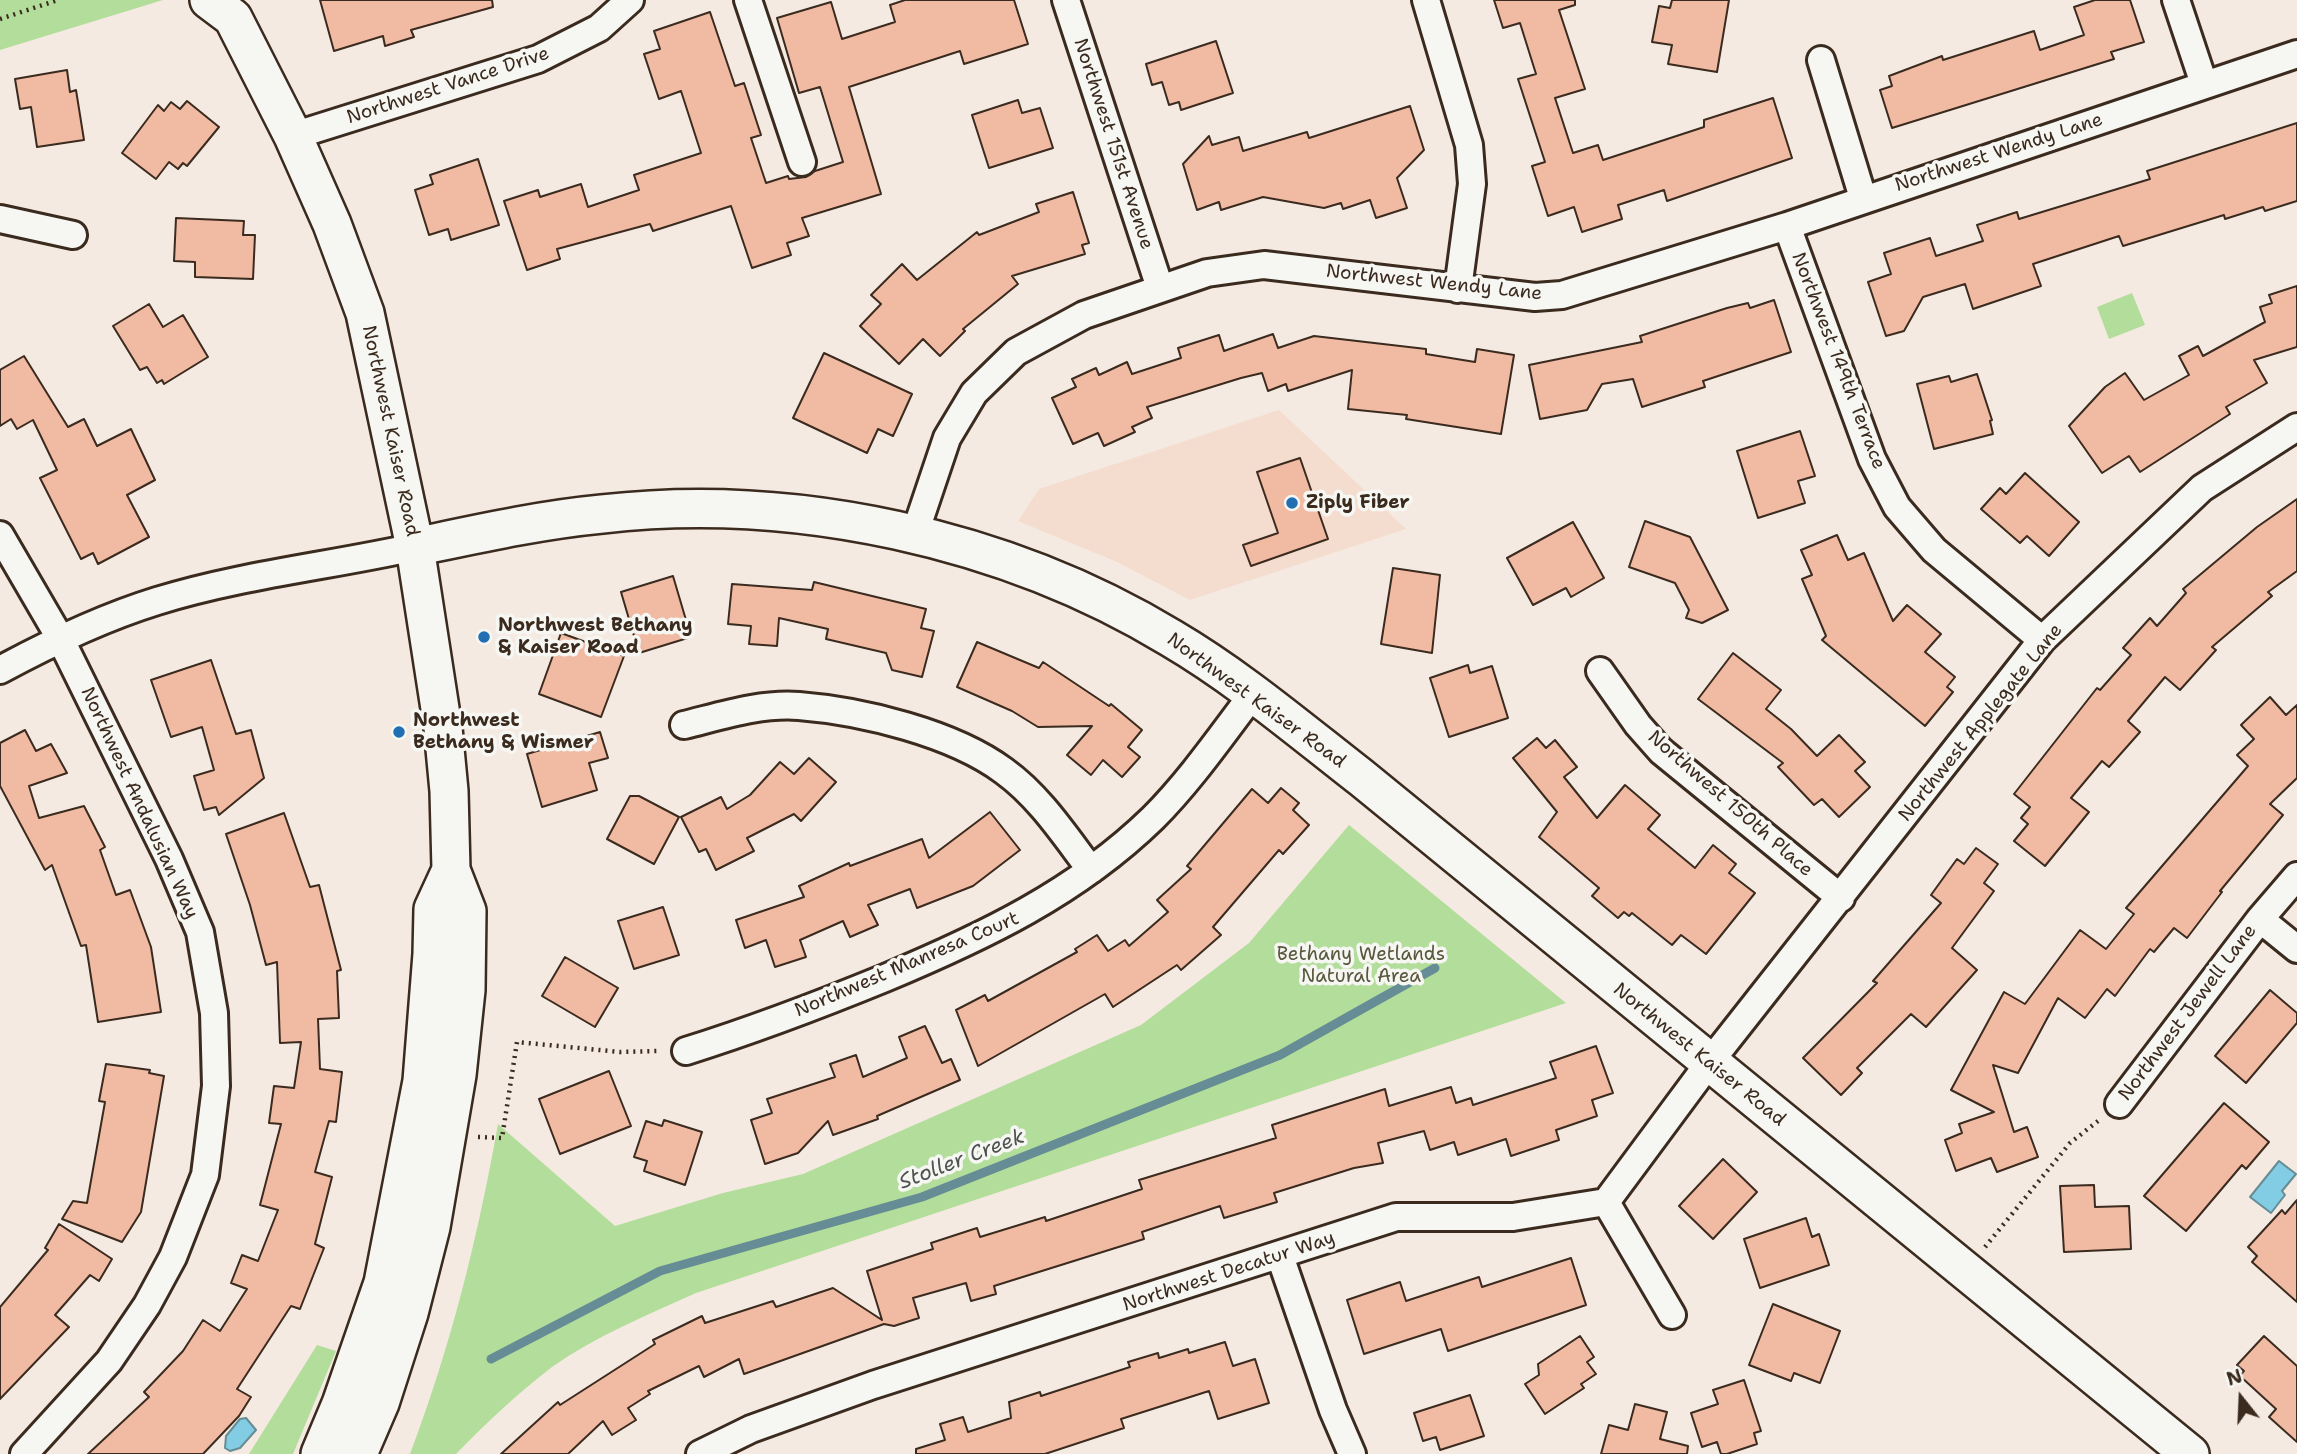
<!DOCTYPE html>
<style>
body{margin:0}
#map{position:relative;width:2297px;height:1454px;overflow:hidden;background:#f5eae2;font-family:"Shantell Sans",sans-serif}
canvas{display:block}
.north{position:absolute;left:2206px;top:1363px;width:70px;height:70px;-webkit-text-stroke:5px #f6f6f2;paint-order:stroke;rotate:342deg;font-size:19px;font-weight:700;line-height:28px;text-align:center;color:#3b2a1e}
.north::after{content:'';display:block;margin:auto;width:24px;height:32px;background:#3b2a1e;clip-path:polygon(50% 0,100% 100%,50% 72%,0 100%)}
</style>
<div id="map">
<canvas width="2297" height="1454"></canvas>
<div class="north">N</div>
</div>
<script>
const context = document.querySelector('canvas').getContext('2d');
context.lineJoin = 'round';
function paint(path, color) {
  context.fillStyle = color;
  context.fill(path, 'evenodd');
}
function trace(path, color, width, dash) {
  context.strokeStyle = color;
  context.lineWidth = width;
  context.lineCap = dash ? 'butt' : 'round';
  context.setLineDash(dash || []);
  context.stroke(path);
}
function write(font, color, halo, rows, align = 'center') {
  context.font = font + ' "Shantell Sans",sans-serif';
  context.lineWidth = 7;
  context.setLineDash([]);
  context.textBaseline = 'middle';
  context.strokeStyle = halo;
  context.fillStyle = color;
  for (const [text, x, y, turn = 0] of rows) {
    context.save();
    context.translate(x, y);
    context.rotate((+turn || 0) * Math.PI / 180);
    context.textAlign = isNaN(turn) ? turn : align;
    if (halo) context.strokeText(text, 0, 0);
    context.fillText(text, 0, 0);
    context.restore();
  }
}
const built = new Path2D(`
 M1279,410L1406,529L1190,600L1117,562L1018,521L1039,489Z`);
const green = new Path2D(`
 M0,0H163L0,50Z
 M2132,293L2145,325L2109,339L2097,307Z
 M1349,825L1566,1003L696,1293C647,1315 596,1336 552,1367C518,1393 486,1423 456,1454H410C451,1346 478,1237 498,1124L615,1226L723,1193L803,1174L1141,1025L1249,943Z
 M317,1345L336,1351L293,1454H249Z`);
const water = new Path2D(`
 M2279,1161L2296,1174L2282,1191L2285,1195L2271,1213L2250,1197Z
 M246,1418L256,1430L240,1448L230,1451L225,1448L226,1436L240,1419Z`);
const stream = new Path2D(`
 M491,1359L660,1271L922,1197L1280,1055L1435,968`);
const building = new Path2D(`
 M320,0H492L493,7L411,30L414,37L385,46L383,36L334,51Z
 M905,0H1014L1028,44L964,64L960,51L849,87L881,194L802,218L809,236L787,243L791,255L752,268L731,206L653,231L650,224L557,249L560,259L527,270L504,201L538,190L540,197L581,184L588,207L639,190L634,175L701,153L681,91L659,99L644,54L660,49L654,31L710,12L735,86L744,83L761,135L751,138L766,183L788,176L789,179L806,177L815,171L843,162L820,87L799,93L777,18L831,2L842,39L895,22L890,5Z
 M1494,0H1575V5L1559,10L1585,89L1555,98L1573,153L1598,145L1603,160L1704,127V120L1773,98L1792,158L1667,201L1664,190L1618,205L1622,219L1582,232L1574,207L1548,216L1532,166L1545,162L1518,79L1536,74L1520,23L1503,28Z
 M1672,0H1729L1717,72L1668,64L1672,45L1652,42L1659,6L1670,8Z
 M2095,0H2130L2144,42L2111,52L2114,59L1892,128L1880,90L1892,86L1889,76L1942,56L1943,60L2034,31L2040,50L2084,35L2074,7Z
 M1216,41L1233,93L1181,110L1179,102L1169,105L1162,82L1152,85L1146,64Z
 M67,70L70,92L76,90L84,140L37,147L31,107L20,109L15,79Z
 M1018,100L1022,113L1040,108L1053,148L989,168L972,115Z
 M187,101L219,127L187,166L183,163L178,169L169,162L156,179L122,153L158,105L164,111L171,102L180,109Z
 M1410,106L1424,150L1397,178L1407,208L1376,218L1370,200L1343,209L1341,203L1324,208L1263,197L1221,210L1219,202L1197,210L1183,164L1209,136L1212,145L1239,137L1243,151L1307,132L1309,138Z
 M2297,123V201L2265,211L2263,207L2225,219L2224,215L2123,246L2119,236L2033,264L2041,286L1973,309L1965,284L1923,297L1904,331L1886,336L1868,282L1891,274L1884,253L1930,238L1936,256L1983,241L1977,225L2017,212L2019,219L2150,179L2147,171Z
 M478,159L499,225L451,240L448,229L429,235L415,190L433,184L430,175Z
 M1073,192L1089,243L1082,245L1085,254L1012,276L1018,284L963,329L965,331L940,356L923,339L899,364L860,326L881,304L871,295L902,264L917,280L977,232L979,235L1039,212L1036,204Z
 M176,218L244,221L243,235H255L253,279L195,277V262L174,261Z
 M2297,286V347L2254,360L2267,383L2226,407L2230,414L2140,472L2129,456L2102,473L2069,426L2105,387L2125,373L2144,400L2189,375L2179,356L2198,346L2203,356L2265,322L2260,307L2272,303L2269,295Z
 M1774,300L1791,352L1703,381L1705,387L1642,407L1633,379L1602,384L1587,410L1540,419L1529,365L1642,342L1640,336L1727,308L1748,303L1750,308Z
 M149,304L163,327L183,315L208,357L164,384L162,380L157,383L147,367L140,370L113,326Z
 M1273,334L1278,348L1314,336L1426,349V354L1475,362L1477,349L1514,355L1501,434L1406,419L1407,415L1348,409L1352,370L1288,391L1286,384L1268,391L1262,373L1241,378L1147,407L1152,418L1132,427L1135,432L1104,446L1098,433L1073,444L1052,398L1076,387L1072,379L1096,368L1099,375L1127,362L1132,374L1181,358L1178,348L1219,335L1224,351Z
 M824,353L912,394L893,436L878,429L867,453L793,418Z
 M24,356L68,427L84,419L97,446L131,429L155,480L127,495L149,537L98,564L93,553L81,559L40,478L57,470L33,420L17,429L11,419L0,426V370Z
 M1977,374L1992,420L1990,421L1993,434L1934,449L1917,384L1949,376L1951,382Z
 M1800,431L1815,476L1798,481L1805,503L1758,518L1737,451Z
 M1300,458L1328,539L1251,566L1243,545L1278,533L1257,472Z
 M2025,473L2079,522L2049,556L2027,536L2020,543L1981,509L2000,488L2006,494Z
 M2297,499V571L2268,592L2272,596L2212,647L2216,650L2180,690L2165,677L2128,721L2140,732L2109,767L2102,761L2071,798L2089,812L2045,866L2014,841L2028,824L2021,818L2030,807L2014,794L2097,688L2100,690L2131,655L2123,648L2150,618L2157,626L2186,593L2183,589L2257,527Z
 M1645,521L1690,537L1728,610L1702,623L1686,618L1689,610L1675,583L1629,567Z
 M1573,522L1604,578L1571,597L1566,588L1533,605L1507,558Z
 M1837,535L1848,560L1864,553L1893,621L1907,605L1941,634L1925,652L1955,677L1947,687L1953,692L1925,726L1822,640L1826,636L1802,579L1812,575L1801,550Z
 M1393,568L1440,575L1432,653L1381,644Z
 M673,576L691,637L639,653L621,592Z
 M814,582L926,609L921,628L934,631L922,677L892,670L886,653L826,639L828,629L779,618L777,646L749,644L751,626L728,624L732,584L812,590Z
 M561,633L624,656L601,717L539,694Z
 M977,642L1039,668L1043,662L1109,706L1111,704L1142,730L1128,747L1140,757L1122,777L1103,760L1091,775L1067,755L1092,726L1038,727L1012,711L957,687Z
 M1733,653L1781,690L1766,709L1791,729L1817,756L1839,735L1865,762L1855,771L1870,787L1839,817L1822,799L1814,805L1778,767L1783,763L1698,699Z
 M211,660L236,734L251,730L264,778L219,815L216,807L204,810L194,776L214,770L202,727L171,737L151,680Z
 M1468,665L1470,673L1492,666L1508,718L1449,737L1430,678Z
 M2270,697L2286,715L2297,705V778L2270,804L2283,815L2220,891L2222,892L2187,938L2174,928L2154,952L2150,949L2115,996L2107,989L2085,1018L2058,998L2018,1073L1993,1065L2014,1132L2027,1127L2038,1157L1997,1172L1991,1158L1956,1171L1945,1140L1962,1133L1959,1124L1994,1112L1951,1090L2004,992L2025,1004L2080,930L2106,949L2134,914L2126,908L2248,766L2237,755L2254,739L2241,725Z
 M25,730L36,751L51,744L67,773L29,786L39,818L84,806L105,847L100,850L116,895L130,890L151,947L161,1012L98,1022L86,945L81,946L52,865L45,870L0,786V743Z
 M600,732L608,758L589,763L597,790L542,807L527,754Z
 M1537,738L1546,748L1555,740L1577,767L1564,777L1597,818L1625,785L1660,815L1648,829L1695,868L1713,845L1736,864L1729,873L1755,893L1706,954L1681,935L1672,945L1632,913L1629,916L1624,912L1618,918L1592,896L1599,888L1539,837L1557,812L1513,758Z
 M809,758L836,782L801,821L794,814L747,838L754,851L716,870L706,849L699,852L681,817L721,797L727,809L750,795L780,762L794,774Z
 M1281,788L1299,803L1293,810L1309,825L1283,854L1279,850L1213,927L1221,935L1181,970L1177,965L1113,1007L1105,994L978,1066L956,1010L985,995L988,1001L1077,952L1075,949L1097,935L1108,951L1125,940L1129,946L1168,912L1157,900L1191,869L1187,866L1252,789L1268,803Z
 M630,796H639L679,817L654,864L607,839Z
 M990,812L1020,850L973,886L917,908L910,889L868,905L878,925L850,937L843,921L800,940L806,957L775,967L766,940L745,948L736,920L804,897L799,886L849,863L850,866L922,839L929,858Z
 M284,813L310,887L319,885L341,970L337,971L339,1018L318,1019L320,1069L342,1072L336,1122L329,1121L315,1172L332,1177L315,1244L324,1248L300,1309L291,1306L237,1389L251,1397L239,1416L203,1454H88L149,1397L144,1392L183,1351L203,1320L220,1331L247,1289L231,1283L242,1255L258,1261L278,1210L260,1205L281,1124L269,1123L274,1086L294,1088L301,1042L280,1043L277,962L266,965L250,905L226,834Z
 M1976,848L1998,864L1984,883L1994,891L1952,948L1977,970L1926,1027L1911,1014L1857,1068L1862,1073L1841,1095L1803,1058L1877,983L1873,981L1941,903L1931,895L1957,859L1964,864Z
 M663,907L679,955L634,969L618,921Z
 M565,957L618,988L595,1027L542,996Z
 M2270,990L2297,1013V1023L2246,1083L2215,1056Z
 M925,1026L942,1063L951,1059L960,1080L877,1116L878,1119L833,1135L828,1121L798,1153L765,1164L751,1120L772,1113L767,1099L835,1077L830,1064L856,1055L863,1077L907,1058L899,1037Z
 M1596,1046L1613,1093L1592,1100L1597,1116L1556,1130L1559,1140L1511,1156L1506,1139L1458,1155L1454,1142L1430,1150L1424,1131L1378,1143L1383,1163L1354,1168L1274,1193L1277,1202L1224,1218L1220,1206L1142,1232L1144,1239L994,1286L996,1294L971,1301L966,1283L913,1298L919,1318L894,1326L884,1324L744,1374L739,1359L704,1377L699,1366L648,1391L650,1394L628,1408L636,1420L612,1435L603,1421L568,1454H501L558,1402L560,1405L655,1344L653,1340L702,1316L705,1323L773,1301L776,1307L833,1288L882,1320L867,1271L933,1249L931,1243L977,1228L980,1237L1045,1217L1046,1221L1142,1189L1139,1180L1276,1138L1272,1125L1385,1089L1389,1106L1451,1087L1456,1103L1471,1098L1473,1105L1556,1078L1550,1062Z
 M106,1064L150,1070L149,1073L164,1076L141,1212L122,1242L62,1219L73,1201L87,1203L105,1102L99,1101Z
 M609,1071L631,1126L560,1154L539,1099Z
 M2224,1103L2269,1142L2246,1169L2242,1165L2186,1231L2144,1196Z
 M664,1120L702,1132L685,1185L644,1171L647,1161L634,1157L646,1121L662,1126Z
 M1723,1159L1757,1192L1713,1239L1679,1206Z
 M2094,1185L2095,1207L2129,1206L2131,1249L2064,1252L2060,1186Z
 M2297,1200V1302L2252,1262L2257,1256L2248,1247L2282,1210L2285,1214Z
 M1806,1218L1812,1237L1819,1234L1829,1265L1760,1288L1744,1239Z
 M59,1224L112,1259L99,1281L90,1275L55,1315L69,1327L0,1399V1307L48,1250L45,1248Z
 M1571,1258L1586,1305L1448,1351L1441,1329L1364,1354L1347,1300L1400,1282L1406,1301L1479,1277L1482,1287Z
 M1773,1304L1840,1331L1820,1383L1794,1373L1791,1381L1749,1365Z
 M1580,1336L1594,1357L1587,1362L1596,1374L1581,1384L1584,1388L1545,1414L1525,1384L1539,1375L1538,1364Z
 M2264,1336L2297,1366V1442L2269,1417L2276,1409L2240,1376L2244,1371L2237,1365Z
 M1225,1342L1233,1366L1255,1359L1269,1403L1218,1419L1209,1391L1121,1419L1124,1428L1045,1454H916V1449L945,1440L940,1424L963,1417L968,1432L1011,1418L1009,1402L1040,1392L1041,1396L1130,1367L1128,1362L1158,1353L1159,1358L1188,1349L1189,1353Z
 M1744,1380L1761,1431L1754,1433L1757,1444L1727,1454H1721L1717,1442L1702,1447L1691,1413L1718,1404L1713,1390Z
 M1470,1395L1484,1436L1440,1450L1436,1437L1423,1441L1414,1413Z
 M1635,1404L1667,1412L1660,1439L1688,1446L1687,1454H1601L1609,1425L1628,1430Z`);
const path = new Path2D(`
 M0,19L58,0
 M478,1137L502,1138L517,1042L620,1052L659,1051
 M1985,1247L2070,1143L2098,1121`);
const street = new Path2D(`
 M748,0L802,162
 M1066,0L1160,288
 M1426,0L1469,145L1472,184L1458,289
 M2176,0L2204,84
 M1821,60L1863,198
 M293,136L538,59L599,28L630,0
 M0,219L73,235
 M1787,226L1872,459L1897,507L1934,550L2042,640
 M0,535L60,638L169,859L200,932L214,1013L216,1086L205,1175L173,1257L147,1305L109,1361L24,1454
 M914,536L947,438L974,393L1016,352L1084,315L1207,273L1264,265L1535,297L1562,295L1787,226L2297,54
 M0,670C50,643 102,618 157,601C241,575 329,566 415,547
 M1600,671L1638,725L1661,751L1841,898
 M684,725C721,716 760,703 799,706C862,711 953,733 1004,771C1040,797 1065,836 1091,870
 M2260,919L2297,949
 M686,1051C753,1030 819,1005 885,978C983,937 1076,893 1153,818C1190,781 1221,736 1253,694
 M2119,1104L2260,919L2297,876
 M1606,1202L1672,1315
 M1280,1256L1333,1410L1352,1454
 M700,1454L751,1429L873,1385L1396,1217H1513L1606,1202L1709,1063L2042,640L2202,488L2297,427`);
const secondary = new Path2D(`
 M209,0L233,18L293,136L332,224L365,313L415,547L443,728L449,791L451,870L467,911L466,990L457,1075L431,1227L409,1313L380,1403L358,1454
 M415,547C477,534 539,520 602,514C794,492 1006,538 1171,638C1239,678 1300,730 1363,779L2190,1454
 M320,1454L341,1404L383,1283L422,1081L432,954L433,909L451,870`);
const markers = [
 [1292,503,7,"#1f6fb2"],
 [484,637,7,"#1f6fb2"],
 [399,732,7,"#1f6fb2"]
];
const streetNames = [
 ["Northwest Vance Drive",448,86,-18],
 ["Northwest 151st Avenue",1113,144,72],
 ["Northwest Wendy Lane",1999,153,-18],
 ["Northwest Wendy Lane",1434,283,6],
 ["Northwest 149th Terrace",1838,361,69],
 ["Northwest Kaiser Road",390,431,78],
 ["Northwest Kaiser Road",1256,701,36],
 ["Northwest Applegate Lane",1981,723,-51],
 ["Northwest Andalusian Way",139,803,65],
 ["Northwest 150th Place",1730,804,41],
 ["Northwest Manresa Court",907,965,-23],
 ["Northwest Jewell Lane",2188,1013,-53],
 ["Northwest Kaiser Road",1699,1055,39],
 ["Northwest Decatur Way",1229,1272,-18]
];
const poiNames = [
 ["Ziply Fiber",1306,503],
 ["Northwest Bethany",498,626],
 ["& Kaiser Road",498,648],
 ["Northwest",413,721],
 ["Bethany & Wismer",413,743]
];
const parkNames = [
 ["Bethany Wetlands",1361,955],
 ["Natural Area",1361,977]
];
const waterNames = [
 ["Stoller Creek",962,1160,-21]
];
paint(built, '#f4dccf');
paint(green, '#b2dd9a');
paint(water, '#83cde4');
trace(water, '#668c95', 2);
trace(stream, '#668c95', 9);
paint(building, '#f0baa3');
trace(building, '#3b2a1e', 2);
trace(street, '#3b2a1e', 32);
trace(secondary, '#3b2a1e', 42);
trace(path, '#3b2a1e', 4.5, [2, 5]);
trace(street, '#f6f6f2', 26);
trace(secondary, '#f6f6f2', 37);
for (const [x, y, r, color] of markers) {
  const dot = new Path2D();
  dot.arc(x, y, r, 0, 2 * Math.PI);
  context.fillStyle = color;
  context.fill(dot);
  trace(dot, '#f6f6f2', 2.5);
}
write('19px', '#3b2a1e', '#f6f6f2', streetNames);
write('bold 19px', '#3b2a1e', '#f6f6f2', poiNames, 'left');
write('19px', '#59573d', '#f6f6f2', parkNames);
write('italic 21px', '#4d5350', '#f6f6f2', waterNames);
</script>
